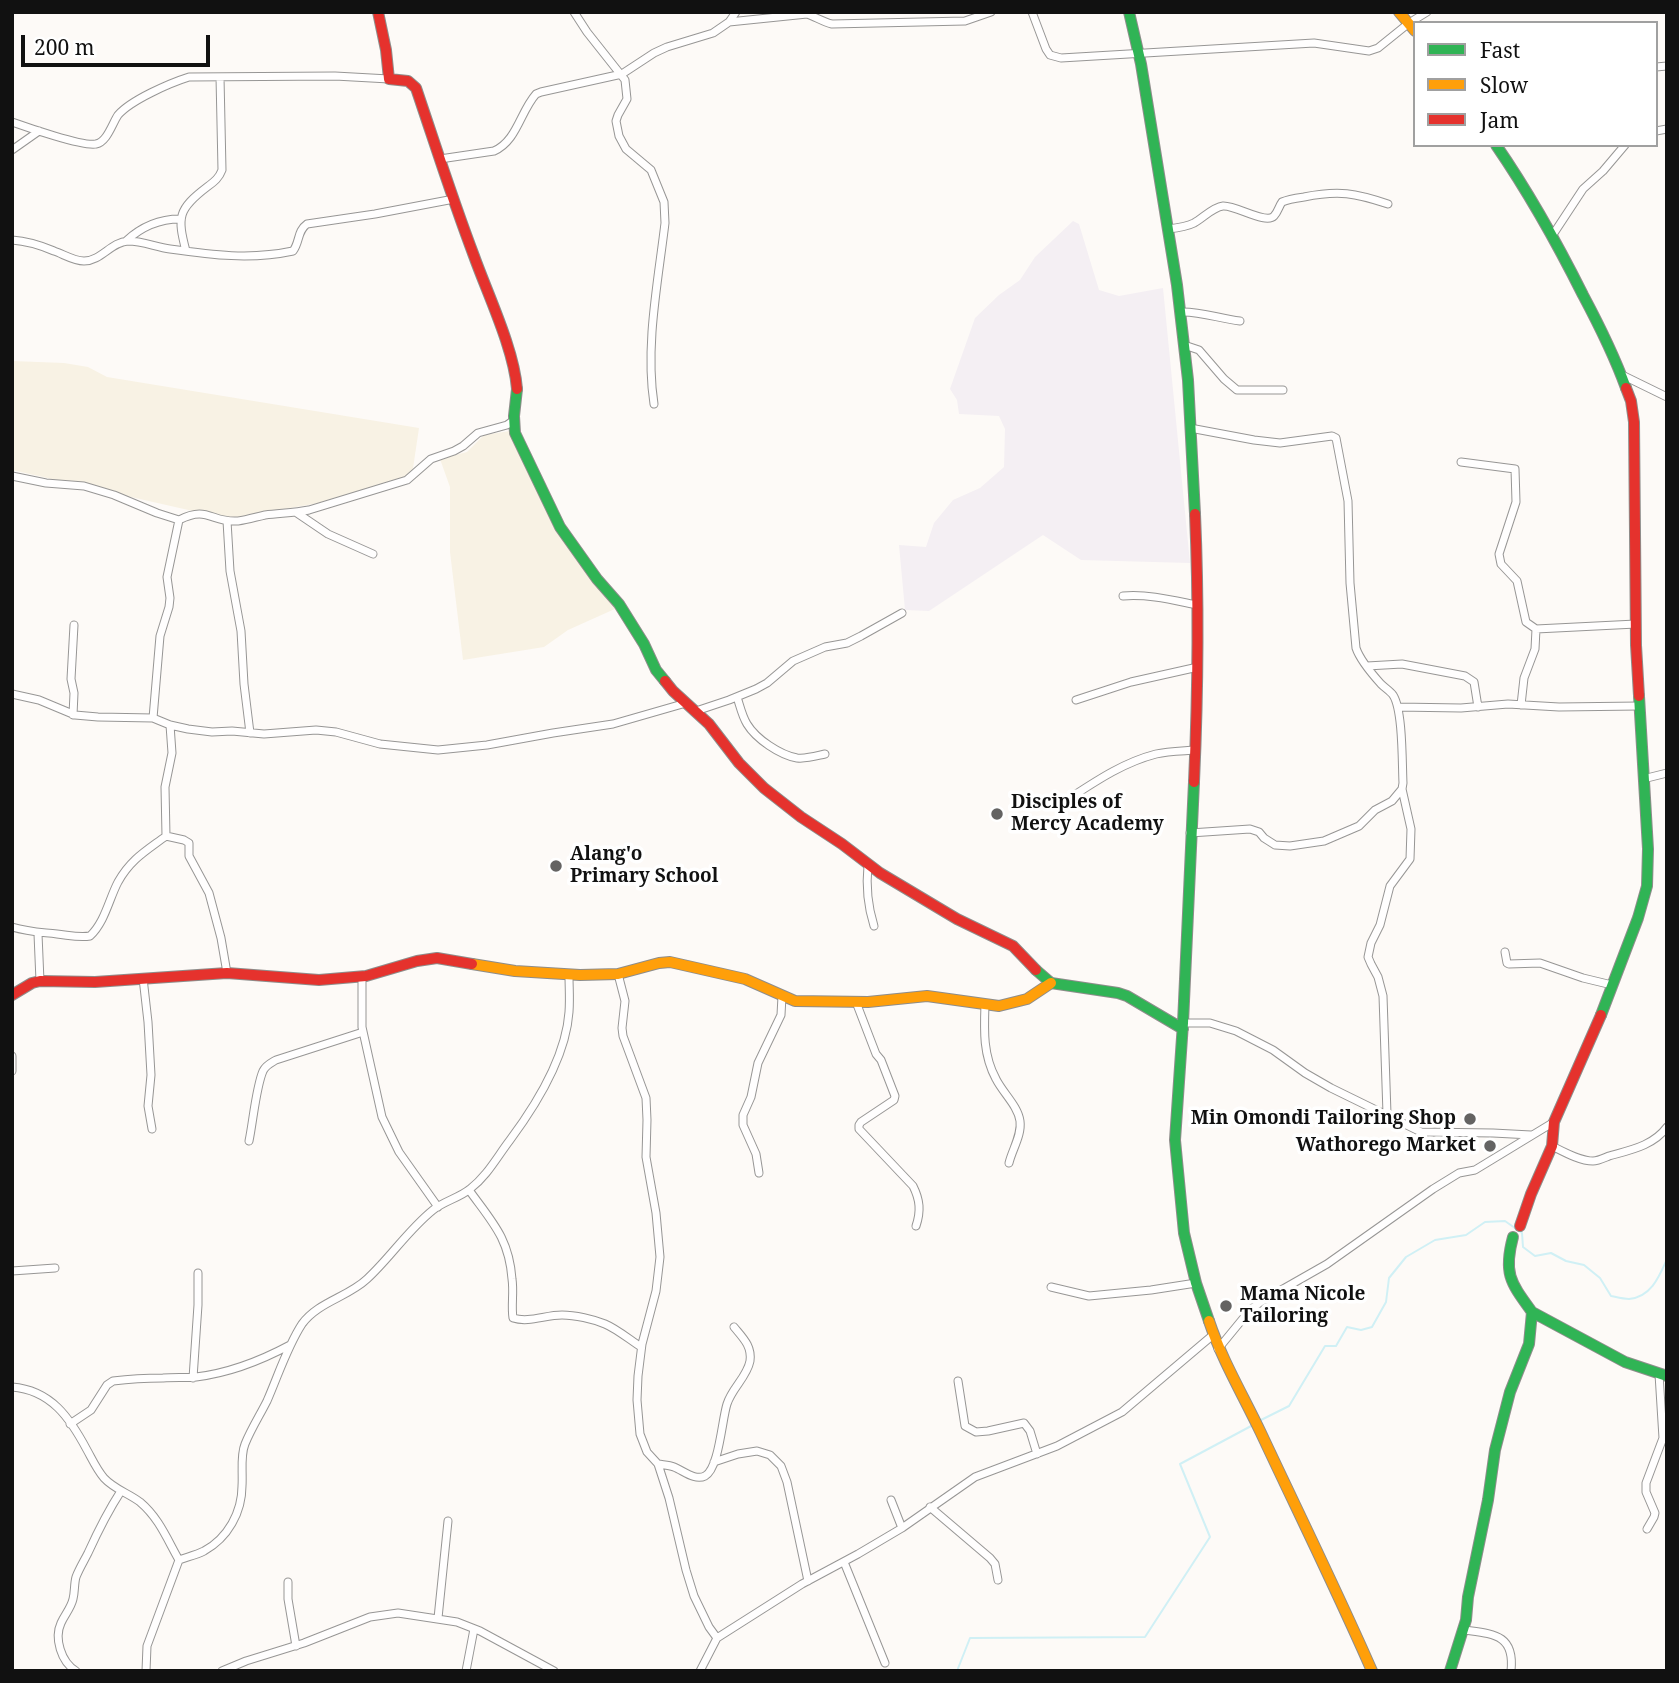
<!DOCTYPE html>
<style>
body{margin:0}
#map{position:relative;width:1679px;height:1683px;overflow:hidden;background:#fdfaf7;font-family:"Noto Serif",serif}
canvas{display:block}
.frame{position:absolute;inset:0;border:14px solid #111;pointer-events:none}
.legend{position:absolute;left:1413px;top:21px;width:245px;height:126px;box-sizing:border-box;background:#fff;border:2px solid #a0a0a0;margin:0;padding:9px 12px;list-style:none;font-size:21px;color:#111}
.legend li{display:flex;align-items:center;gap:14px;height:35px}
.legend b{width:35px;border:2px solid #a0a0a0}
.scale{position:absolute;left:21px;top:35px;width:189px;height:32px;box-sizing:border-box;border:4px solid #111;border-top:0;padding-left:9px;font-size:21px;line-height:24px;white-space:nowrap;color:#111;-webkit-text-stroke:5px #fff;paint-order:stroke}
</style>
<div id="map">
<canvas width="1679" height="1683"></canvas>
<div class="frame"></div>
<ul class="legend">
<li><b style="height:9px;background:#30b455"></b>Fast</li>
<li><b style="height:9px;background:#ff9f0a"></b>Slow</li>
<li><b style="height:9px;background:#e5322d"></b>Jam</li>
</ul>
<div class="scale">200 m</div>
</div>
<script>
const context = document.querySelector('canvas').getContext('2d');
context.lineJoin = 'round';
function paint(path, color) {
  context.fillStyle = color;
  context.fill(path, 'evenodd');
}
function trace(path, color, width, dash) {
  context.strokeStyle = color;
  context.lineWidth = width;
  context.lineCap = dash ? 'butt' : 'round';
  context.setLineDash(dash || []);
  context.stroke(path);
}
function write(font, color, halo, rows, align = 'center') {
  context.font = font + ' "Noto Serif",serif';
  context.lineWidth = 7;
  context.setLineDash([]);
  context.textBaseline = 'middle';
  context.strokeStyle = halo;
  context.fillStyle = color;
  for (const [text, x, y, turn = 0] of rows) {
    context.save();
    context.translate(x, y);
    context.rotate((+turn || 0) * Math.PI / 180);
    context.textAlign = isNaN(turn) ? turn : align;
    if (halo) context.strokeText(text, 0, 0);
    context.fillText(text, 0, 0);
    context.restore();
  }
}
const industrial = new Path2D(`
 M1073,221L1079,224L1099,290L1119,296L1163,288L1190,563L1081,560L1043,535L929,611L905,610L899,545L926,547L934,523L953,500L980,488L1004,467L1005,429L999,416L959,414L957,400L950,389L975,318L999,295L1020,280L1035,257Z`);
const farmland = new Path2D(`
 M12,361L64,363L88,367L107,377L419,428L412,475L330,501L228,519L12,470Z
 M510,431L558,530L617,608L568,630L544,647L463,660L450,552V487L440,459L467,452L484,435Z`);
const stream = new Path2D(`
 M1261,1420L1289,1406L1325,1346H1336L1347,1327L1361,1330L1372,1327L1386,1302L1389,1278L1406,1257L1435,1240L1466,1235L1485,1222L1505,1221L1522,1233L1523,1247L1535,1256L1551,1253L1566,1261L1584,1265L1600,1278L1611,1296C1616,1297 1623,1299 1629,1299C1651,1297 1659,1277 1667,1259
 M957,1671L970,1638L1145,1637L1210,1537L1180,1464L1253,1425`);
const street = new Path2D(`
 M574,12L587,32L625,80L627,99L618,115L616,121L619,136L626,149L651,170L664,202L665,223C658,282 645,346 654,404
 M1032,12L1046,49L1050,55L1061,58L1314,43L1369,51L1378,48L1409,23L1427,12
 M729,22L807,14C816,17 823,22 832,24L965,21L991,12
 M1656,67L1667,66
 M12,122C26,127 84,147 96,144C107,142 112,124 118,115C131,100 170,83 189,77L335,76L389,79
 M1656,131L1667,129
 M12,150L39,131
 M440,159L494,151C517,141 520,112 536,94L541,92L622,74L654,53L667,47L713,33L729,22L736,12
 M1168,229C1177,228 1186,227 1194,223C1203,218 1213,207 1223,206C1236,205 1266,225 1274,216C1278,212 1279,206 1282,202C1289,199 1297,198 1304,197C1339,190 1355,193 1388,204
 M1552,236L1583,189L1603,171L1625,145
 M12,240C27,241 40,245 54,251C63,254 74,261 84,261C101,261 111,242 128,241C142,241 156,247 170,249C212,255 251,260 293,251C300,242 297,231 307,224L375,214L454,199
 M126,241C141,227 159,219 180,219
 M186,251C177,217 178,209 207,187C215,181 219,178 222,170L220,77
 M1180,312C1201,311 1220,319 1240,321
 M1184,345L1199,350L1224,379L1237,390H1283
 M1622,375L1667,397
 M1190,428L1254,440L1280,443L1332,436L1336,438L1348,501L1350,583L1356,648C1360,660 1372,674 1381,684C1385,688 1390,691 1393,695C1403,710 1402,763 1403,783L1402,789L1411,829L1410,859L1390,886L1380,925L1371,943L1368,957L1371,964L1378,977L1383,996L1387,1114
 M1461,462L1515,469L1516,502L1499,554L1501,564L1517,581L1526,622L1536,629L1636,624
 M12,476L46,483L84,486L114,495L157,513L179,520C208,505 211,523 238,521C247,520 256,517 265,515C280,513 294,513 309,510L407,480L431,459L454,451L463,446L478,433L507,425L514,420
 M297,513L328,534L373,554
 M227,521L230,571L241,631L244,684L250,733
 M1123,596C1149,594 1172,600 1197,605
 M1367,666L1402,664L1465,676L1474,682L1478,707
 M12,694L39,700L75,715L98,717L153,718L170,725L188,729L212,732L232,731L264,734L316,730L336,732L380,744L438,750L487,745L553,733L613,724L686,703
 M737,697C740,706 742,716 747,724C756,739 780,755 797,758C807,759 816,756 825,754
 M1076,700L1131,682L1198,667
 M1521,705L1524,678L1535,649L1536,629
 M1398,707L1461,708L1508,704L1559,707L1639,706
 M696,711L729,700L756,689L767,683L793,661L825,647L847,643L861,636L902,613
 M73,715L74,693L71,679L74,625
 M153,718L160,636L169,607L170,598L167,577L179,520
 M1643,779L1667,773
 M1073,796C1099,779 1125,762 1156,754C1168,751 1182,751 1195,750
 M1190,833L1250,829L1259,832L1264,838L1275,845L1290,846L1324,841L1359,826L1375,810L1392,801L1402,789
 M166,836L165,787L172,753L170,725
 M868,865C866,885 868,907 874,926
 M12,927C29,932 39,932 57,934C68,935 79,938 90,936C105,922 109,899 118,882C131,859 146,851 166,836L184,840L189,843V856L209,893L221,938L227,973
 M38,934L40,981
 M1505,952L1507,963L1509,964L1540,963L1583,978L1612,985
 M618,974L625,1001L622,1028L623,1036L646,1098L647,1120L646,1157L656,1213L660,1257L656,1291L642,1344L638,1376L637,1400L640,1434L647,1452L658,1464L669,1498L686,1570L694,1596L709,1627L717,1638
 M362,976V1027L382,1117L399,1152L438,1207
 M143,978L148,1022L151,1075L148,1106L152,1129
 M856,1002L876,1054L881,1060L895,1096L894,1100L861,1122L859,1125V1129L913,1186C920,1200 921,1211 916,1226
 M985,1004C984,1031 983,1055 996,1079C1003,1093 1018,1106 1020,1121C1022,1135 1012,1150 1009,1163
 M1183,1023H1210L1236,1031L1273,1050L1305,1073L1331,1088L1421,1132L1493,1133L1531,1135
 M12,1056V1071
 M249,1141C253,1122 256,1087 263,1071C266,1065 271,1063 276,1060L363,1032
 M1552,1146C1564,1152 1580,1161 1593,1161C1598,1161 1604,1158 1609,1156C1630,1150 1653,1146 1667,1127
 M759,1173L756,1154L743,1125V1115L751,1097L758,1063L781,1015L782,996
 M469,1190C492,1222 509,1238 512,1279C514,1292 511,1306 513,1318C529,1323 545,1315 562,1315C575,1315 593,1319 605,1324C617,1329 630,1340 641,1347
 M12,1271L55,1268
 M1051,1287L1089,1296L1151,1290L1196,1283
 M1218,1349L1250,1310L1262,1301L1327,1264L1433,1189L1459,1173L1475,1170L1554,1122
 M193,1378L198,1305V1273
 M958,1381L965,1426L976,1432L988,1431L1024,1423L1030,1431L1037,1454
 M12,1387C51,1390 70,1418 87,1450C92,1459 97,1470 104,1478C114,1489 128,1493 140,1502C159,1518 167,1539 179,1560
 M70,1424L91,1410L107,1385L113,1381C129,1379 147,1378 163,1378C174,1377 185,1378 196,1377C229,1373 262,1360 290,1345
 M714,1462L738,1454L757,1451L770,1455L781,1466L787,1482L808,1581
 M658,1464C664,1465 669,1465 674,1467C684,1471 695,1481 705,1476C719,1469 722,1419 727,1404C732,1388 747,1377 750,1361C752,1346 743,1338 734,1327
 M891,1500L902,1528
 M930,1507L990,1558L995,1564L998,1580
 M1647,1529L1654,1517L1655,1513L1646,1492V1483L1663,1438L1659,1374
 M844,1562L885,1663
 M288,1582V1599L296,1646
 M438,1618L448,1521
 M1464,1630C1493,1634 1515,1634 1511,1671
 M76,1671C61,1662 54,1638 61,1623C65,1614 71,1608 73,1599C75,1591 74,1584 76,1577C79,1569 84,1561 88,1553C98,1531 108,1511 121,1491
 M146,1671L147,1646L179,1560C187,1557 196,1555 204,1551C228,1538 242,1512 242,1486C243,1472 240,1456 245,1444C251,1429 260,1415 267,1401C278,1376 287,1347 302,1324C318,1302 348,1297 367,1279C390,1258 408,1230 433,1210C444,1201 459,1198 470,1189C487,1176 497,1157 510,1140C536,1105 566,1056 569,1012C570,999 569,987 569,975
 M222,1671L246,1661L304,1643L370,1617L398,1613L457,1622L480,1631L554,1671
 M466,1671L474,1629
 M700,1671L717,1638L802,1584L858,1554L902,1528L975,1477L1057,1446L1122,1412L1213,1335`);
const fast = new Path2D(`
 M1129,12L1141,64L1177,285L1188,380L1195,514
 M1496,145C1529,193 1557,243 1583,295C1599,325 1614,355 1626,388
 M517,389L514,416L515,433L560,527L597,579L619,604L644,644L656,670L665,681
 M1194,782L1183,1023L1175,1140L1184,1233L1196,1283L1209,1321
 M1036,970L1051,983L1118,993L1127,996L1183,1029
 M1601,1015L1638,918L1647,886L1648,849L1639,696
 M1532,1312L1625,1362L1667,1376
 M1450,1671L1466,1620L1468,1597L1488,1500L1495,1450L1510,1392L1529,1344L1532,1312C1511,1283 1503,1274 1513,1237`);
const slow = new Path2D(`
 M1399,12L1415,31
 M472,964L515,971L580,975L618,974L659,963L670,962L745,979L795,1001L868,1002L927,996L999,1006L1027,999L1051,983
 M1209,1321C1222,1360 1243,1395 1261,1433C1298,1512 1337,1591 1372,1671`);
const jam = new Path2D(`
 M378,12L386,50L389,79L408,81L416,88C435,144 453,201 474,256C488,295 514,349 517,389
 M1626,388L1631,401L1634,422L1636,645L1639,696
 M665,681L673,691L709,724L739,763L764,788L801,817L842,844L880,873L957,919L1013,946L1036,970
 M1194,782C1198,693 1199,604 1195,514
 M12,995L32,983L40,981L95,982L227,973L319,980L366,976L417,961L437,958L472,964
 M1520,1226L1531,1194L1552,1146L1554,1122L1601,1015`);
const markers = [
 [997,814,7,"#646362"],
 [556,866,7,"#646362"],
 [1470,1119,7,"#646362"],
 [1490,1146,7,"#646362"],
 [1226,1306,7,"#646362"]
];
const poiNames = [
 ["Disciples of",1011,803],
 ["Mercy Academy",1011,825],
 ["Alang'o",570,855],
 ["Primary School",570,877],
 ["Min Omondi Tailoring Shop",1456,1119,"right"],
 ["Wathorego Market",1476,1146,"right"],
 ["Mama Nicole",1240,1295],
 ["Tailoring",1240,1317]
];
paint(industrial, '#f4eff3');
paint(farmland, '#f8f2e4');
trace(stream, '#d0f0f5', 2);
trace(street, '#979695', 9);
trace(fast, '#8e8d8b', 12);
trace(slow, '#8e8d8b', 12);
trace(jam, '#8e8d8b', 12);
trace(street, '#fffefe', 7);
trace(fast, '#30b455', 10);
trace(slow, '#ff9f0a', 10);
trace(jam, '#e5322d', 10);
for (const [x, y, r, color] of markers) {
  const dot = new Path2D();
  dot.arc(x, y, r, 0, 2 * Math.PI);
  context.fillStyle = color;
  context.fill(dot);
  trace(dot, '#fff', 2.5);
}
write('bold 19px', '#111', '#fff', poiNames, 'left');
</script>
